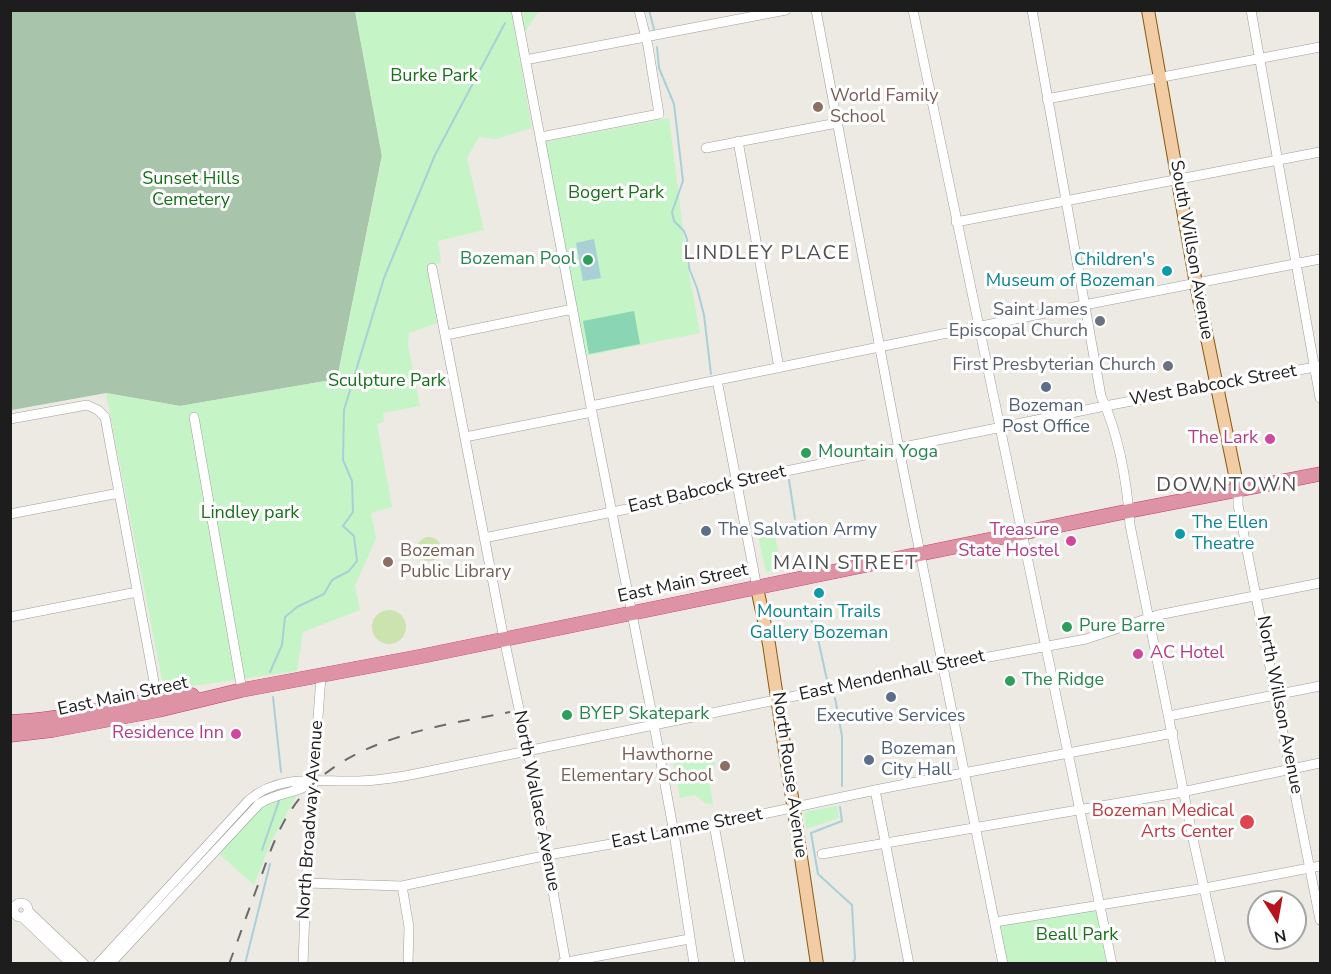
<!DOCTYPE html>
<style>
body{margin:0}
#map{position:relative;width:1331px;height:974px;overflow:hidden;background:#edeae4;font-family:"Nunito Sans",sans-serif}
canvas{display:block}
.frame{position:absolute;inset:0;border:12px solid #1d1d1d;pointer-events:none}
.north{position:absolute;left:1247px;top:890px;width:60px;height:60px;box-sizing:border-box;background:#fff;border:2px solid #a5a5a5;border-radius:50%;rotate:169deg;font-size:16px;font-weight:700;line-height:24px;text-align:center;color:#1d1d1d}
.north::after{content:'';display:block;margin:auto;width:21px;height:27px;background:#b7131d;clip-path:polygon(50% 0,100% 100%,50% 72%,0 100%)}
</style>
<div id="map">
<canvas width="1331" height="974"></canvas>
<div class="frame"></div>
<div class="north">N</div>
</div>
<script>
const context = document.querySelector('canvas').getContext('2d');
context.lineJoin = 'round';
function paint(path, color) {
  context.fillStyle = color;
  context.fill(path, 'evenodd');
}
function trace(path, color, width, dash) {
  context.strokeStyle = color;
  context.lineWidth = width;
  context.lineCap = dash ? 'butt' : 'round';
  context.setLineDash(dash || []);
  context.stroke(path);
}
function write(font, color, halo, rows, align = 'center') {
  context.font = font + ' "Nunito Sans",sans-serif';
  context.lineWidth = 6;
  context.setLineDash([]);
  context.textBaseline = 'middle';
  context.strokeStyle = halo;
  context.fillStyle = color;
  for (const [text, x, y, turn = 0] of rows) {
    context.save();
    context.translate(x, y);
    context.rotate((+turn || 0) * Math.PI / 180);
    context.textAlign = isNaN(turn) ? turn : align;
    if (halo) context.strokeText(text, 0, 0);
    context.fillText(text, 0, 0);
    context.restore();
  }
}
const grass = new Path2D(`
 M417 549a12 12 0 1 1 24 0a12 12 0 1 1-24 0Z
 M372 627a17 17 0 1 1 34 0a17 17 0 1 1-34 0Z`);
const cemetery = new Path2D(`
 M11,11H355L382,155L337,379L180,406L106,393L12,410Z`);
const park = new Path2D(`
 M355,11H511L532,128L496,139L479,137L467,158L484,230L438,241L441,263L428,265L437,323L409,333L408,345L420,406L383,413L384,422L377,424L392,507L371,513L376,538L355,586L360,610L303,632L297,671L164,690L106,393L180,406L337,379L382,157Z
 M521,11H539L524,33Z
 M669,118L687,261L700,333L585,356L544,142Z
 M774,532L782,568L766,572L758,535Z
 M713,748L715,763L710,785L713,805L705,803L695,795L680,798L672,755Z
 M298,793L271,842L254,885L219,854L258,809L271,800Z
 M837,806L839,818L806,829L804,812Z
 M1099,905L1112,963H1003L995,922Z`);
const pitch = new Path2D(`
 M634,311L640,344L589,354L583,321Z`);
const water = new Path2D(`
 M594,239L601,278L583,281L576,243Z`);
const stream = new Path2D(`
 M649,10L654,29
 M657,47L659,68L674,104L683,181L672,212L674,221L684,231L687,239L689,268L697,288L704,315L711,374
 M789,480L795,519
 M810,616L818,639L827,680
 M270,672L282,645L285,617L297,607L324,594L332,580L349,571L357,561L354,536L343,526L353,512L352,481L343,460L344,410L384,278L435,155L505,23
 M273,697L281,772
 M835,698L842,736V786
 M840,807L842,821L811,833L818,874L852,905L855,959L852,964
 M262,850L279,801
 M245,964L270,864`);
const minor = new Path2D(`
 M516,10L592,412L654,725L674,833L694,964
 M816,10L899,449L1003,964
 M913,10L1112,964
 M1032,10L1101,396C1119,435 1127,482 1130,525L1193,839L1221,964
 M1251,10L1320,398
 M525,60L786,10
 M1047,99L1320,47
 M541,137L659,114L648,46L639,10
 M738,141L779,368
 M706,148L837,123
 M956,222L1320,152
 M432,268L502,629L528,751L566,964
 M446,335L573,309
 M717,380L757,588
 M591,406L1084,305L1320,259
 M194,417L242,690
 M10,419L87,405L98,410L105,417L158,703
 M465,437L592,412
 M1238,489V505L1320,920
 M10,514L119,493
 M484,538L701,494L786,471L1105,406L1320,366
 M10,617L137,592
 M1169,716L1320,686
 M875,790L909,964
 M714,825L740,964
 M822,854L1177,793L1320,763
 M306,883L402,886L548,855L674,833L880,789L1173,733
 M402,886L409,927L408,964
 M14 910a7 7 0 1 1 14 0a7 7 0 1 1-14 0Z
 M28,911L84,964
 M22,917L71,964
 M995,922L1205,888L1320,866
 M562,963L689,939
 M98,964L249,800C280,773 320,782 358,781C375,781 393,778 410,775L951,664L1086,639L1158,615L1320,583
 M110,964L259,804C277,792 298,794 315,781
 M303,964L306,883L321,676`);
const major = new Path2D(`
 M1148,10L1196,284L1238,489
 M757,588L769,644L817,964`);
const highway = new Path2D(`
 M10,722C72,719 131,701 192,695
 M10,735L53,730L159,710L242,690L418,657L1129,511L1320,474`);
const rail = new Path2D(`
 M229,964C240,935 250,906 261,877C268,857 275,837 286,818C332,740 429,728 510,712`);
const markers = [
 [818,107,6,"#8d6e63"],
 [588,260,6,"#2e9e5b"],
 [1167,271,6,"#0f9aa8"],
 [1100,321,6,"#6b7280"],
 [1168,366,6,"#6b7280"],
 [1046,387,6,"#5c6f8a"],
 [1270,439,6,"#d1479c"],
 [806,453,6,"#2e9e5b"],
 [706,531,6,"#5c6f8a"],
 [1180,534,6,"#0f9aa8"],
 [1071,541,6,"#d1479c"],
 [388,562,6,"#8d6e63"],
 [819,593,6,"#0f9aa8"],
 [1067,627,6,"#2e9e5b"],
 [1138,654,6,"#d1479c"],
 [1010,681,6,"#2e9e5b"],
 [891,697,6,"#5c6f8a"],
 [567,715,6,"#2e9e5b"],
 [236,734,6,"#d1479c"],
 [869,760,6,"#5c6f8a"],
 [725,766,6,"#8d6e63"],
 [1247,822,8,"#e0444e"]
];
const parkNames = [
 ["Burke Park",434,77],
 ["Sunset Hills",191,180],
 ["Cemetery",191,201],
 ["Bogert Park",616,194],
 ["Sculpture Park",387,382],
 ["Lindley park",250,514],
 ["Beall Park",1077,936]
];
const educationNames = [
 ["World Family",830,97],
 ["School",830,118],
 ["Bozeman",400,552],
 ["Public Library",400,573],
 ["Hawthorne",713,756,"right"],
 ["Elementary School",713,777,"right"]
];
const streetNames = [
 ["South Willson Avenue",1191,250,80],
 ["West Babcock Street",1213,386,-10],
 ["East Babcock Street",707,490,-13],
 ["East Main Street",683,584,-12],
 ["East Mendenhall Street",892,676,-12],
 ["East Main Street",123,697,-12],
 ["North Willson Avenue",1279,705,79],
 ["North Rouse Avenue",789,775,82],
 ["North Wallace Avenue",536,801,79],
 ["North Broadway Avenue",311,820,-86],
 ["East Lamme Street",687,829,-11]
];
const leisureNames = [
 ["Bozeman Pool",576,260,"right"],
 ["Mountain Yoga",818,453],
 ["Pure Barre",1079,627],
 ["The Ridge",1022,681],
 ["BYEP Skatepark",579,715]
];
const cultureNames = [
 ["Children's",1155,261],
 ["Museum of Bozeman",1155,282],
 ["The Ellen",1192,524,"left"],
 ["Theatre",1192,545,"left"],
 ["Mountain Trails",819,613,"center"],
 ["Gallery Bozeman",819,634,"center"]
];
const worshipNames = [
 ["Saint James",1088,311],
 ["Episcopal Church",1088,332],
 ["First Presbyterian Church",1156,366]
];
const serviceNames = [
 ["Bozeman",1046,407],
 ["Post Office",1046,428],
 ["The Salvation Army",718,531,"left"],
 ["Executive Services",891,717],
 ["Bozeman",881,750,"left"],
 ["City Hall",881,771,"left"]
];
const hotelNames = [
 ["The Lark",1258,439],
 ["Treasure",1059,531],
 ["State Hostel",1059,552],
 ["AC Hotel",1150,654,"left"],
 ["Residence Inn",224,734]
];
const healthNames = [
 ["Bozeman Medical",1234,812],
 ["Arts Center",1234,833]
];
const neighbourhoodNames = [
 ["LINDLEY PLACE",767,254],
 ["DOWNTOWN",1227,486],
 ["MAIN STREET",846,564]
];
paint(grass, '#cbe3af');
paint(cemetery, '#a8c4aa');
paint(park, '#c5f4c6');
paint(pitch, '#89d5b4');
paint(water, '#a9cfd7');
trace(stream, '#a9cfd7', 2);
trace(minor, '#9e9e9e', 10);
trace(major, '#88590e', 14);
trace(highway, '#c83570', 15);
trace(minor, '#fff', 9);
trace(major, '#f2cca4', 12);
trace(highway, '#de93a5', 14);
trace(rail, '#6b6b6b', 2, [12, 12]);
for (const [x, y, r, color] of markers) {
  const dot = new Path2D();
  dot.arc(x, y, r, 0, 2 * Math.PI);
  context.fillStyle = color;
  context.fill(dot);
  trace(dot, '#fff', 2);
}
write('18px', '#167118', '#fff', parkNames);
write('18px', '#785e54', '#fff', educationNames, 'left');
write('18px', '#1d1d1d', '#fff', streetNames);
write('18px', '#27864d', '#fff', leisureNames, 'left');
write('18px', '#0d838f', '#fff', cultureNames, 'right');
write('18px', '#5b616d', '#fff', worshipNames, 'right');
write('18px', '#4e5e75', '#fff', serviceNames);
write('18px', '#b23c85', '#fff', hotelNames, 'right');
write('18px', '#be3a42', '#fff', healthNames, 'right');
context.letterSpacing = '1.5px';
write('20px', '#505050', '#fff', neighbourhoodNames);
context.letterSpacing = '0px';
</script>
